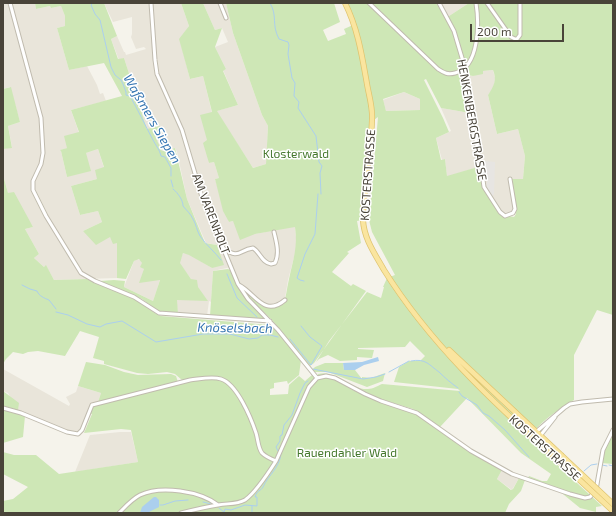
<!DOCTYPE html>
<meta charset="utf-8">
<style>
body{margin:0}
#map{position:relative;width:616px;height:516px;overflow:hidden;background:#f5f3eb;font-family:"Exo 2",sans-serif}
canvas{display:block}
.frame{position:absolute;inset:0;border:4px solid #494439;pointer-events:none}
.scale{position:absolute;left:470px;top:24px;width:94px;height:18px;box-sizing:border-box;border:2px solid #494439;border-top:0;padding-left:5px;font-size:12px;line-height:14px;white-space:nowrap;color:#494439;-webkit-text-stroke:3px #fff;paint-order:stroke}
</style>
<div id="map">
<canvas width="616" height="516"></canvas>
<div class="frame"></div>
<div class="scale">200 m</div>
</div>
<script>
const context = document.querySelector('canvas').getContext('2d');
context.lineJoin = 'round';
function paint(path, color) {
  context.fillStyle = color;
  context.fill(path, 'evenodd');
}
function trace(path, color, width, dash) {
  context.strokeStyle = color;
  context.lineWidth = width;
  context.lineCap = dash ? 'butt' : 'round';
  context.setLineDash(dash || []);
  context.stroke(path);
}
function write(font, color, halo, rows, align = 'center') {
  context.font = font + ' "Exo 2",sans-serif';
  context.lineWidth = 3;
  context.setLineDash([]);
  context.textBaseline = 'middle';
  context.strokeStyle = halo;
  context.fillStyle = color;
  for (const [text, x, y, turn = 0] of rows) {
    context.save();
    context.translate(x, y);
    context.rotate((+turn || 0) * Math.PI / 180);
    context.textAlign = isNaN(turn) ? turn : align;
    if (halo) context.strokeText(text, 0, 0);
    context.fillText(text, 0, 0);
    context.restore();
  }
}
const residential = new Path2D(`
 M3,3H35L36,9L50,6L51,8L61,6L65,16V26L57,28L69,70L87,66L97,85L100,94L103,93L106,101L71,110L79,133L67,148L61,150V151L67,177L86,153L98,149L104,168L97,179L71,186L80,215L98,211L102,222L83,231L110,237L117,243V278L54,280L46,266L44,267L34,258L39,254L25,229L33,227L8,193L3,175V149L12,147L8,126L20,122L10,87L3,89Z
 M104,3H181L189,26L180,40L190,79L203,76L212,113L207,140L209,163L214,162L219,178L215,179L229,222L233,221L255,234L295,226L296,236V250L288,280L284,304L269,308L262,306L239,285L231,267L213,271L211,302L209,301L207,316L178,313L176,300H207L179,263L183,253L189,254L212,268L217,245L206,243L187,199L177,152L175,148L162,151L155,136L147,129L124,58L119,60L111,39L117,36L124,52H125L126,55L146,49L144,47L136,49L131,37L132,34V17L113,22Z
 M203,3H226L233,33L262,115L268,126L266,164L253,168L216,111L238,105L223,70L226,69L215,47L228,42L222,28L215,30Z
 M436,3H469L446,18Z
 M493,70L495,78L494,87L488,95L497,134L518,129L525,156L523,179L512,180L516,214L513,215L503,214L485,188L464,75L473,76L483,71Z
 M404,92L420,99V110L386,111L383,100Z
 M441,108L470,113L481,166L447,177L445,159L442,160L436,138L451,131Z
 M137,259L141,260L144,269L160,280L153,301L124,287L134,261Z
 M3,369L69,406L70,404L66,397L76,392L78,386L101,393L97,405L91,408L82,433L69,432L17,410L8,393L3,391Z
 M120,432H131L138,462L75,472L90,435Z
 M502,470L519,478L512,490L497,479Z`);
const green = new Path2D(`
 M35,3H104L117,36L111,39L118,59L124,58L147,129L160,126L162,132L155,136L162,151L175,148L187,199L205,243L217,245L224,265L212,268L189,255L183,253L180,263L191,279L197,280L198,287L208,301L177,300L178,313H162L158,311L142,299L100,281L114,280L125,281L124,287L153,301L160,280L139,283L144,269L140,267L142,263L139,259L134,261L126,279L117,278V243L113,244L110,237L96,245L83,231L102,222L98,211L80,215L71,186L97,179L95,170L104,167L98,149L86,153L91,171L67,177L61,151L60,150L67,148L64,136L79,132L71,110L122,96L104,63L69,70L57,28L65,26V16L61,6L51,8L50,6L36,9Z
 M181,3H203L215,30L222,28L215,47L226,69L223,71L238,105L217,111L253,168L266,164L268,126L262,115L233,33L226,3H334L340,22L323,30L328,41L346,34L344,29L353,25L343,3H436L446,18L469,3H613V315L597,310L574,355V400C556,411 541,421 528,438L602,506L596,507V512L580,508L553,486L528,478L529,476L542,481H547L551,474L521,453L467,398L440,427L413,409L377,398L326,375H318V374C336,369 350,390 368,389C373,389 377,386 382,384L460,391L458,389L394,382L399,367L409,361H420L425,356L410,341L405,347L358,348V349L374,350L372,358L357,357V360L340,361L328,355L319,359L316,362L329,341L367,292L381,298L384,287H383L387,278L395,275L372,232L369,220L378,117L370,123L362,220L357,221L361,243L347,252L349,253L332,272L351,286L353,284L366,291L314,363L310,366L283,333L271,319L253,302L243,290C262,301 256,313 284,304C286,296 287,288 289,279C293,260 298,247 295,227L255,234L240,240L233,221L229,222L223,211L215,179L219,178L214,162L209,163L203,143L207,140L200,115L212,112L203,76L190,79L179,39L189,26ZM493,70C497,80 494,86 488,95L497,134L518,129L525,156L523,179H512L516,214L514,217L502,215L483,184L481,166L447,176L445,159L441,160L436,138L449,132L443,118L424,80L426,79L441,108L470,113L462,74L473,76L483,74V71ZM404,92L420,99V110L386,111L383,99Z
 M11,87L20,122L8,126L12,148L3,149V89Z
 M3,175L8,193L14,192L33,227L25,229L39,254L34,258L44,267L46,265L54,280L87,279L133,298L155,313L161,316L270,325L277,330L301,360L299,375L288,384L287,381L274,383V388L270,389V395L288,394L289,385L299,376L305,381L312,375L315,379L326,378L334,379L353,390L380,402L412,412L421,416L470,452L502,470L497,479L511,490L513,489L519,478L525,480L521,491L509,504L505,513H3V501L13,499L28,487L3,474V452L14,455H36L59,474L138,462L131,430L121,429L84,433L92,414L89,413L91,408L97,405L101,393L78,386L86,362L105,365L124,372L138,375L171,374L176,376L178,382L182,380L175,374L167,372L148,374L137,373L104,364V361L93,358L99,337L80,331L65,356L38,351L28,352L23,354L13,352L6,359L3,364Z
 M228,269L230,270C238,289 246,303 263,316V319L210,316L213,271Z
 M325,363H343L344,370H355L362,379V377L371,378L385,373L383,381L367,387L328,372H315L312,370L315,367Z
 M3,391L19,403L18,410L3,406Z
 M3,409L25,416L23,437L3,443Z
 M613,432V464L601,463L605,447Z`);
const parking = new Path2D(`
 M485,161L495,162L494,194L492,197L486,189L487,182Z`);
const water = new Path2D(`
 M378,357L379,361L364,365L355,370H344L343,363L362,362Z
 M154,497H156L159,500V507L147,513H140L142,507Z`);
const stream = new Path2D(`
 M93,3L91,5L95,14L100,20L111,67L115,75L121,80L123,84L126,92V95L130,96C138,110 145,125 153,140C156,146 160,150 161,156L165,157L171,168V176
 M270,3C278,16 271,24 279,39L288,42L289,45L288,54L292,78L295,83L294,96L299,102L298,108L316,136L319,162L322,166L320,173L321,194
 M171,180L173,187
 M173,189C178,193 183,200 183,206C187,211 190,213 193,219C196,224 197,231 200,236C206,245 215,252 221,260
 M227,274L237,298L257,317
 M304,281L300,280L297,278L305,254L315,234L318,194
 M22,285L30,289L37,291C39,296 44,298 49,300L56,309
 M56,312L68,315L87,324L100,327L106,324L122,321L156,342L203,334H230L249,339L258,338L262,335H270L278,337
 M265,329L267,334L269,335
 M290,339L311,365L322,346L310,337L301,326
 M411,361C426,358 429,365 439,372C445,378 451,383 458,388
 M313,369L363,379L376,377L385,374
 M389,372L409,361
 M459,392L462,396L477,405L483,413L489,416L505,430L529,457
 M278,451L276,447L280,441V436L282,435L284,425L292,415L300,393L305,383L308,381
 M602,465L607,466
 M609,465L613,466
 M584,471L591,465L597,464
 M203,502L211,504
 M160,505H163L175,501L188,500
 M219,508L224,512L225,509L231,510L245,505L257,506V497H255C257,490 261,491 263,487C269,474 279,469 281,454
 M252,513V506`);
const street = new Path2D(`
 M10,3L41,118L43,153L41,164L33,181V190L46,216L81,273L95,281L134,297L159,313L270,321
 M151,3L155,60L157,74L182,130L202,197L238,284L248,299L278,330L317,378
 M220,3L226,18
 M369,3L438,69C444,73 448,75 455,73C480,67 479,22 476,3
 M439,3L454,31L465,68
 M487,3L511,37L515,39H517L520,35V3
 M462,71L481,166L484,187L500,212L505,216L513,213L515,209L510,179
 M223,248C240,260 238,250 253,248C260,252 262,263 271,264L275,263C280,253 276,241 274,232
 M239,285C255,293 264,318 285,300
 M3,408L21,413L67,432L78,434L82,430L92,405L190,380C200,379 212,376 221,379C237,384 251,418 256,433C258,439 258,448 262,453C266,457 271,459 276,461
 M533,438L536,432L564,408L570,404L582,402L613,399
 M533,438L540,436L555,417
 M119,513C125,507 132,499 140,495C161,485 200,491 218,505
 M181,513C193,510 205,507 218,505C227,503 236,505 245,500C256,492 269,472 276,461L309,387L317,378L326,376L335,378L365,394L381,401L417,413L471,451L512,474L570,494L585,498L590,497L596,490L603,450L613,430`);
const primary = new Path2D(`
 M345,3C358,29 362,56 367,84C369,96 373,108 372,120C371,153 363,188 363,220C364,239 375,254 384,270C429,342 493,403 557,459
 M449,350L561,455`);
const primaryBridge = new Path2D(`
 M561,455L613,504
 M557,459L613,511`);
const streetNames = [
 ["HENKENBERGSTRASSE",472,120,80],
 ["KOSTERSTRASSE",368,175,-86],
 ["AM VARENHOLT",211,214,69],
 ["KOSTERSTRASSE",545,448,42]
];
const parkNames = [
 ["Klosterwald",296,154],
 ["Rauendahler Wald",347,453]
];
const waterNames = [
 ["Waßmers Siepen",152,119,60],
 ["Knöselsbach",235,328,1]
];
paint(residential, '#e9e5da');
paint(green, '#cee7b6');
paint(parking, '#e7e5e2');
paint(water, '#abcfee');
trace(stream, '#abcfee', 1);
trace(street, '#c0bbae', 5);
trace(primary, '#dfc46f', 6);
trace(street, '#fff', 3);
trace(primary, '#fae59f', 4.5);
trace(primaryBridge, '#dfc46f', 6, []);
trace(primaryBridge, '#fae59f', 4.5);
write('12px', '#494439', '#fff', streetNames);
write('12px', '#46792e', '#fff', parkNames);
write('italic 13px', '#3676b2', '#fff', waterNames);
</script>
